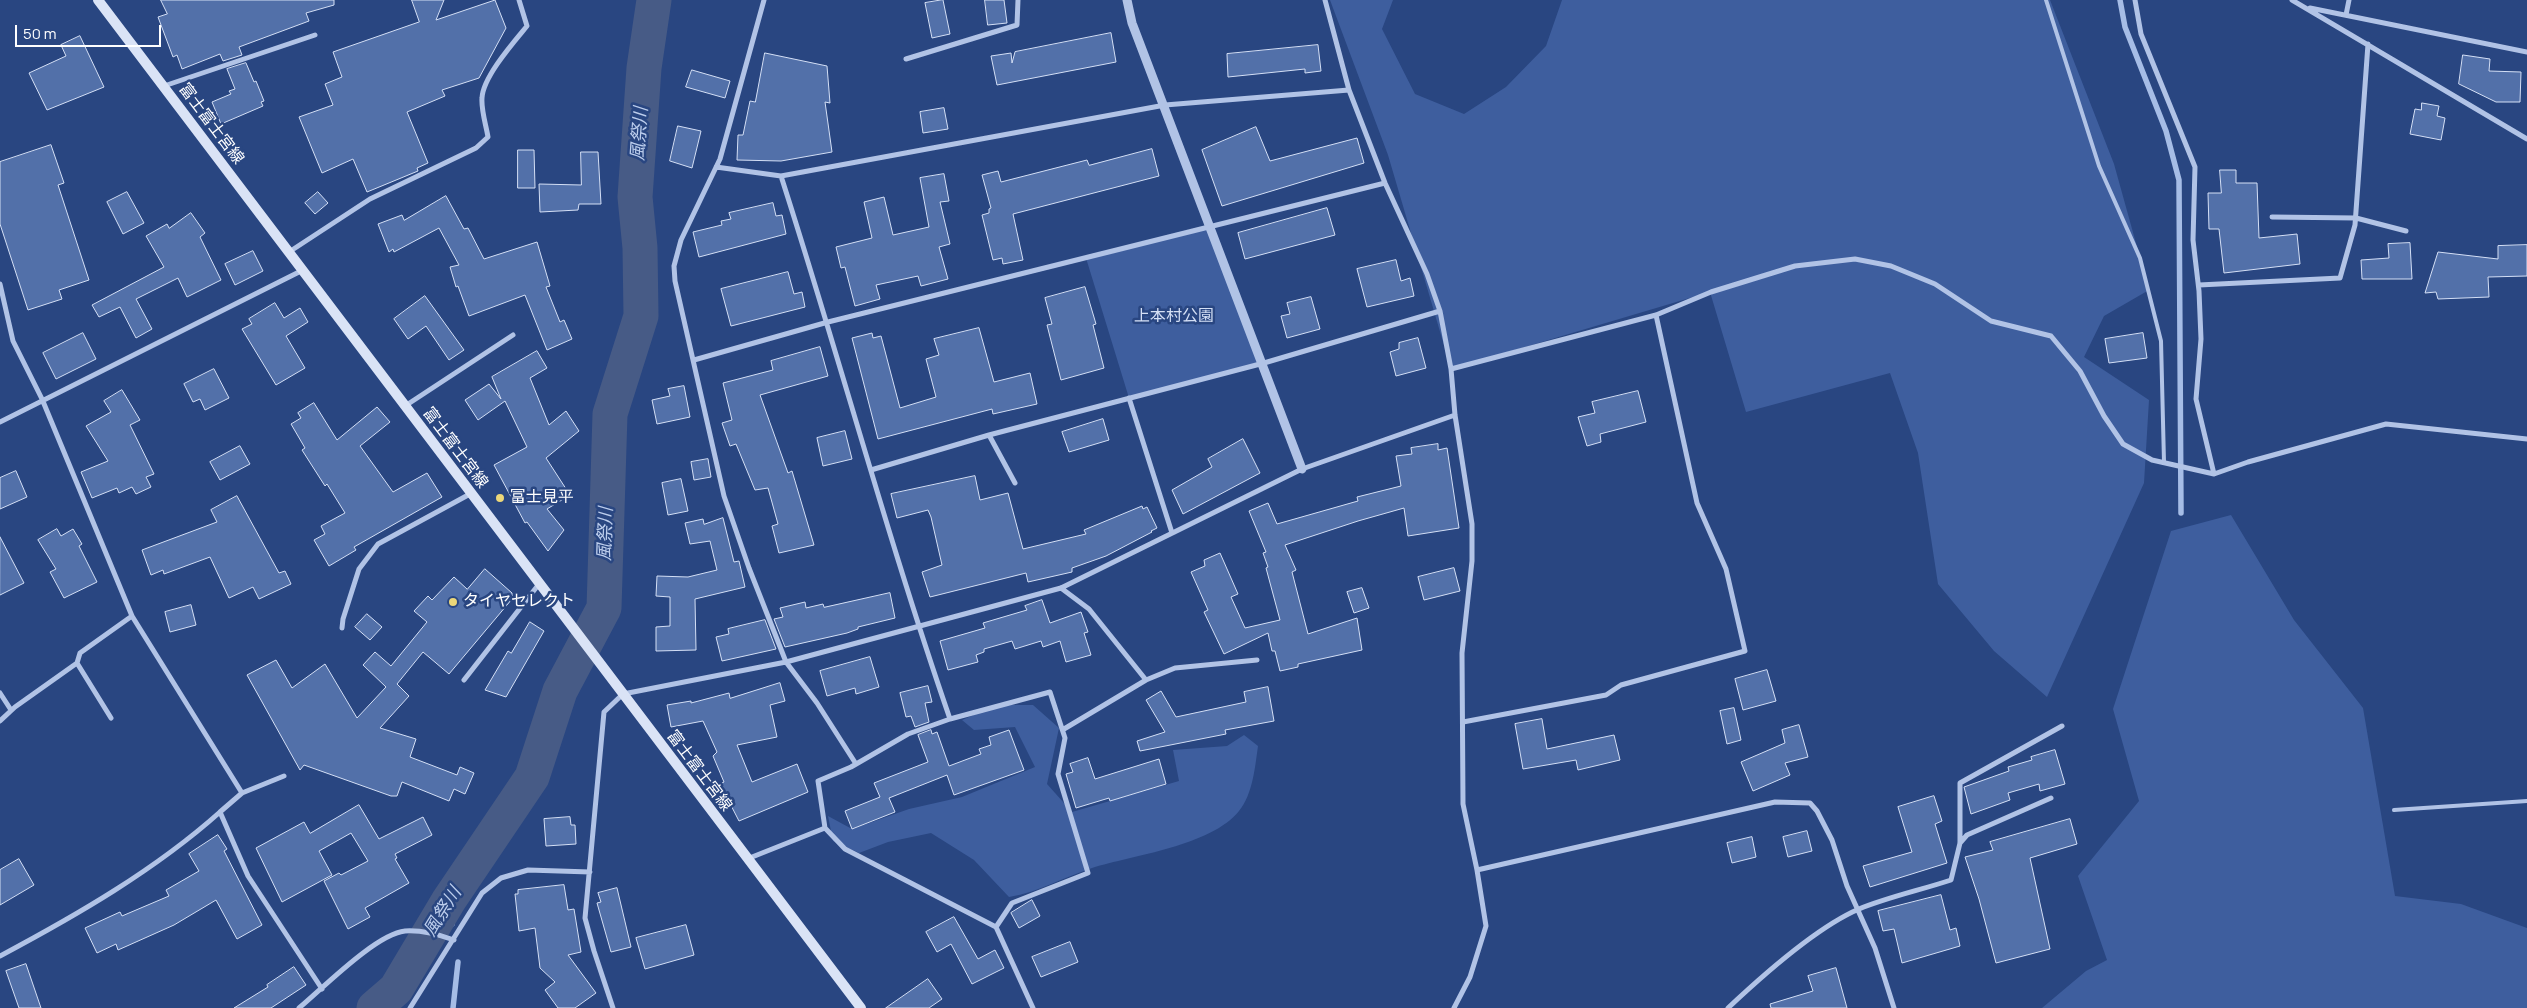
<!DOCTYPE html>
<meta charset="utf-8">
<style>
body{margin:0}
#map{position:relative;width:2527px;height:1008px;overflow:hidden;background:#294681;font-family:Manrope,sans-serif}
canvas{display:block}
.scale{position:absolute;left:15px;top:25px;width:146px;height:22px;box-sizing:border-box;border:2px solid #fff;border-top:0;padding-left:6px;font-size:15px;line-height:18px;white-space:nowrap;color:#fff;-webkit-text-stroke:4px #294681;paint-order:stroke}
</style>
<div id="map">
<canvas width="2527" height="1008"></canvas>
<div class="scale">50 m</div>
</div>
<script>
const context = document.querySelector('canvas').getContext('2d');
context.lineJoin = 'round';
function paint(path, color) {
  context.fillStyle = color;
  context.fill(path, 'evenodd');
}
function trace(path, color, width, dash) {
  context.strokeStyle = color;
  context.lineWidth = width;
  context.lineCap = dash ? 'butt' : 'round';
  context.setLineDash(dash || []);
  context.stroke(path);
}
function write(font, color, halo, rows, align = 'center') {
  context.font = font + ' Manrope,"Noto Sans JP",sans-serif';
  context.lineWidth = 5;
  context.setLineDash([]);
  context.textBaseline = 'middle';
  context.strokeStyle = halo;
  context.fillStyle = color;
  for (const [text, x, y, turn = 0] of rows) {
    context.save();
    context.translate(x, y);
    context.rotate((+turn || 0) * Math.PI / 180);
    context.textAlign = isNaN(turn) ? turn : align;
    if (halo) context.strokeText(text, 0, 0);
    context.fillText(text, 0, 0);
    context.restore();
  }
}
const green = new Path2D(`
 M1330,0H1393L1382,29L1415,94L1464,114L1506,87L1546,46L1562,0H2050L2114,164L2149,290L2104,316L2084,357L2149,400L2144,483L2047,697L1994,651L1938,584L1918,453L1890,373L1746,412L1710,292L1451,369L1388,155Z
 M1209,228L1264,363L1129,398L1086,258Z
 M2231,515L2294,620L2363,708L2395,896L2461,904L2527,928V1008H2042L2086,971L2107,960L2078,876L2139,801L2113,709L2171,531Z
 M997,705H1033L1059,728L1047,784L1072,812L1179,781L1173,750L1227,746L1244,735L1258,746C1255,767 1253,794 1239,811C1211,846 1133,855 1092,868C1064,877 1039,892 1009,897L974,860L931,833L888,842L859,853L833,841L828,816L852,829L909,809L962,797L1035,767L1015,727L974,730L962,720Z`);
const stream = new Path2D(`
 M2120,0L2125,27L2166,131L2179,180L2181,513
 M449,900L452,924
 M453,1008L458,962`);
const river = new Path2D(`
 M374,1008L396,989L449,900L532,777L560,691L604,608L610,414L641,316L640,248L635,197L644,68L654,0`);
const building = new Path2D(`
 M161,0H334V5L306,13L309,21L239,47L242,55L223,61L220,54L182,69L177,55L173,57L158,17L167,14Z
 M412,0H444L436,20L495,0L506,28L479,78L442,90L445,96L407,112L428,163L417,168L418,171L367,192L353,159L322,173L299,117L333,105L325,84L342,77L333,52L419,22Z
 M943,0L950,34L932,38L925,3Z
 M985,0H1004L1007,23L988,25Z
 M1111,33L1116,62L997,85L991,56L1011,53L1012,63L1015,52Z
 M80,36L104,87L47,110L29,73L66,56L61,45Z
 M1318,45L1321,71L1305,73V69L1228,77L1227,54Z
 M765,53L827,66L830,103L825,102L832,152L781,161L737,160L738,135H743L750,101L755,102Z
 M2463,55L2490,59L2489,71L2521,72L2520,102H2496L2459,84Z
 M246,63L254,82L256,81L264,101L261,102L263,106L221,124L212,102L231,94L229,91L235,89L227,69Z
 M692,70L730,81L725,98L686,87Z
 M2422,103L2439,106L2437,116L2445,118L2441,140L2410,134L2415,109L2421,110Z
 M944,108L948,129L923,133L920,112Z
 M678,126L701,131L692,168L670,161Z
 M1256,127L1270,161L1357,138L1364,163L1222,206L1202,150Z
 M51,145L64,183L58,185L89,280L59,290L62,299L28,310L0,224V162Z
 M1152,149L1159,176L1013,214L1023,260L1003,264L1002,258L993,260L982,215L989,213V209L991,208L982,175L998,171L1001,182L1087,160L1089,165Z
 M518,150H534L535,188H518Z
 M581,152H598L601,204H579L578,210L540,212L539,184L581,185Z
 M2220,170H2236V183H2257L2259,238L2297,234L2300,264L2224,273L2219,229H2209L2208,193H2221Z
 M944,174L949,201L940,202L950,244L939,247L948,279L921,286L918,276L876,285L880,299L855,306L845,267L841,268L836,247L872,238L864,202L884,197L893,235L929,227L920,178Z
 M127,192L144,223L123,234L107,202Z
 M318,192L328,203L315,214L305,203Z
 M446,196L464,229L468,228L484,259L537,242L550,286L546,287L560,322L564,320L572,339L547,350L525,295L469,316L458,286L456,287L450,267L459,265L439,228L394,252L393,249L389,252L378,224L402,215L404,220Z
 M773,203L776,216L782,215L786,234L699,257L693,232L722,225L721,221L731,219L729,213Z
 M1327,208L1335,235L1245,259L1238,233Z
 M191,213L205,233L200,237L221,280L187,297L178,278L136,299L152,329L136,338L120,307L99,317L92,305L164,267L146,236L167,224L169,228Z
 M2410,243L2412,279H2362L2361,260L2389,258L2388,244Z
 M2527,245V276L2488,277L2489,297L2438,299L2436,292L2425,293L2438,252L2498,259V246Z
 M253,251L263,271L235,285L225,264Z
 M1396,260L1401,281L1410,278L1414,296L1367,307L1357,269Z
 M788,272L794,294L802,292L805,307L731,326L721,289Z
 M1085,287L1096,324L1093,325L1104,368L1061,380L1047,325L1052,324L1045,298Z
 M425,296L464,350L449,360L426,326L408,339L394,319Z
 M1311,297L1320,329L1287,338L1281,316L1290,314L1287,303Z
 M275,303L284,318L300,308L308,322L286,336L305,368L276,385L242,329L252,324L249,319Z
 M979,328L994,382L1030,373L1037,404L993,414L992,409L878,439L852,338L872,333L873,338L881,336L900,408L936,397L926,359L939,355L934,339Z
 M83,333L96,359L56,379L43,353Z
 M2143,333L2147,358L2109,363L2105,339Z
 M1418,338L1426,368L1396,376L1390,352L1399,349V343Z
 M820,347L828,376L760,395L788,473L792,471L814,545L779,553L772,526L778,524L768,488L755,490L736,444L730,446L722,423L732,420L723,383L773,370L771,361Z
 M537,351L547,368L530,378L549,425L566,411L579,431L546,458L570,495L547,509L564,530L548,551L527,522L525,523L494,465L527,447L505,401L478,420L465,400L489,384L501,399L492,377Z
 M214,369L229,398L205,410L200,399L193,402L184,384Z
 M684,386L690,417L657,424L652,400L670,396L668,389Z
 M122,390L140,420L130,425L154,474L146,477L151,487L136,494L132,487L119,493L117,488L92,498L81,472L108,461L86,426L111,412L104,401Z
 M1638,391L1646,422L1600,434L1601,442L1587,446L1578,417L1595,413L1592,402Z
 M314,403L337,440L377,407L390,422L360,446L393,492L427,473L442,497L354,547L356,550L329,566L314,540L325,534L321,526L345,513L327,484L325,486L302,450L305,448L291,424L301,418L298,413Z
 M1103,419L1109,440L1069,452L1062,432Z
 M845,431L852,459L823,466L817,438Z
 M1243,439L1260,473L1183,514L1172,490L1212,467L1208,459Z
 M1438,444V450L1447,448L1459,528L1408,536L1404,508L1358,521L1285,545L1296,570L1292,572L1308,634L1357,618L1362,650L1298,664V667L1280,671L1275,651H1272L1268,633L1224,654L1204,612L1208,610L1191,572L1205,566L1204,560L1220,553L1238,594L1231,597L1245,628L1280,620L1266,568L1268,567L1263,553L1266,552L1249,511L1268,503L1277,524L1358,501L1357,497L1401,486L1396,456L1412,454L1411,448Z
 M240,446L250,464L220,480L210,462Z
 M708,459L711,477L694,480L691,462Z
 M16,471L27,497L0,509V478Z
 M975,476L980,500L1008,493L1023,549L1086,534L1084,530L1142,506L1143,509L1147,507L1157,528L1151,531L1152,532L1106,556L1072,568V572L1028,582L1026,573L930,597L922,572L942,565L931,517L928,510L897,518L891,494Z
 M681,479L688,511L668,515L662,483Z
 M237,496L279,573L285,571L291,584L259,599L253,587L229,598L210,557L164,574L163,570L151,575L142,550L217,522L211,510Z
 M723,518L734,562L739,561L745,587L695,599L696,650L656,651V627L670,626V597L656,596L657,576L688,577L717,570L710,541L690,544L685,523L703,519L704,524Z
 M57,529L61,536L73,529L82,544L79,546L97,582L64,598L50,572L56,569L38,540Z
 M0,537L24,583L0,595Z
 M1454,568L1460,591L1424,600L1418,577Z
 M485,569L512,593V599L449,674L423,652L397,684L409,696L380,728L416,739L410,757L457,775L460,767L474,773L465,794L454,789L449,801L402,782L397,796H391L304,765L300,770L247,675L276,660L292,688L325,664L357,718L386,687L363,665L375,652L391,666L427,622L414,611L428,596L432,600L454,577L467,589Z
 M1362,588L1369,608L1354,613L1347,592Z
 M890,593L895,618L858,627V629L847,633L785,647L774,619L783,617L780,608L805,602L806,608L823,604L824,607Z
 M1042,600L1050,623L1081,612L1088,632L1084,633L1091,655L1066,662L1060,641L1043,647L1041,641L1015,649L1012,641L984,649V652L976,655L978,662L948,670L940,641L985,628L983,623L1027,610L1025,606Z
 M191,605L196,625L170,632L165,612Z
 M367,614L382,627L370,640L355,627Z
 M765,620L776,649L722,661L716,637L729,634L728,629Z
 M530,622L544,631L506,697L485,690L508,651L511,653Z
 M870,657L879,687L856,694L855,688L827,696L820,671Z
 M1767,670L1776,701L1743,710L1735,679Z
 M780,683L785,701L770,705L777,737L737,745L752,782L797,764L808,792L739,821L720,784L724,782L713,756L717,752L703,721L671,727L667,705L691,701V703L729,693L730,698Z
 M928,686L932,702L925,703L929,722L915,727L911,716L906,717L900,693Z
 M1268,687L1274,721L1225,730L1226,734L1140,751L1137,741L1165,732L1146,700L1161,691L1176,717L1246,702L1244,692Z
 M1734,708L1741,740L1727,744L1720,711Z
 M1542,719L1547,749L1614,735L1620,760L1578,770L1576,760L1523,769L1515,724Z
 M1799,725L1808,757L1785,763L1790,775L1753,791L1741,762L1785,743L1782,730Z
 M931,730L932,734L937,732L949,766L981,754L979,749L991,745L989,737L1009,730L1024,770L954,795L947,775L889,798L895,812L852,829L845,811L880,797L874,783L928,762L918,735Z
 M2055,750L2065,784L2040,791L2039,784L2008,793L2010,800L1971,814L1964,787L2009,771L2008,767L2032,760L2031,757Z
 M1088,758L1095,779L1159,759L1166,784L1110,801L1109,798L1076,808L1066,774L1073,772L1070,764Z
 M1934,796L1942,821L1935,824L1947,863L1870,887L1863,866L1912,852L1898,807Z
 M359,805L379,839L423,817L432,835L395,854L397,858L395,859L409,883L365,908L370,917L348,929L324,881L339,873L341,875L368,861L351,833L319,851L332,875L282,902L256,848L304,822L310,833Z
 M570,817L571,825H575L576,844L546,846L544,819Z
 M2070,819L2077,844L2030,858L2050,949L1996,963L1979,899L1965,857L1993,850L1990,842Z
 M1807,831L1812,851L1788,857L1783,837Z
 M218,835L227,849L224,851L262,925L237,939L216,900L174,925L118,950L116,944L97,953L85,928L120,912L122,916L169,896L166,890L199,871L189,854Z
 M1752,837L1756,857L1732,863L1727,843Z
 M19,859L34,885L0,905V870Z
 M564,885L568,910L574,909L581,952L568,955L596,993L575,1008H558L545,990L555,982L540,968L535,928L519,931L515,894H518V890Z
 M617,888L631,947L611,952L597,903L601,902L598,893Z
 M1941,895L1950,930L1956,928L1960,946L1902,963L1894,929L1883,931L1878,911Z
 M1032,900L1040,916L1019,928L1011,913Z
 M954,917L978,959L995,950L1004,968L972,984L951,944L937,952L926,932Z
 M686,925L694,955L645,969L636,938Z
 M1070,942L1078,962L1041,977L1032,957Z
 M26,964L41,1008H19L6,971Z
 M294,967L306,985L271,1008H234L268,987L267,985Z
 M1836,968L1847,1008H1771L1770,1004L1813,991L1808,976Z
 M928,979L942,999L929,1008H886Z`);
const service = new Path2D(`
 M2046,0L2099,166L2140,258L2161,341L2164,462
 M2394,810L2527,801`);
const minor = new Path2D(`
 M764,0L720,159L681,240L674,266L675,281L724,496L749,568L786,662L817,703L856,764
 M1325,0L1349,90L1385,183L1427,274L1440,311L1451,369L1455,415L1472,524V561L1462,653L1463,804L1477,870L1486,926L1470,977L1454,1008
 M2135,0L2141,34L2195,167L2193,240L2199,291L2201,339L2196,399L2214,474
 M2292,0L2527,139
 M2310,8L2527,52
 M2346,15L2349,0
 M906,59L1017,25L1018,0
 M164,86L315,35
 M716,167L781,176L1165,105L1349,90
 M781,176C839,356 888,540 950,719
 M2272,217L2356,218L2406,231
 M289,252L370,199L476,148L488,137C486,125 481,110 482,98C483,77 513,43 527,26L519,0
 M0,284L13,341L42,399L132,616L80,653L77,663L111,718
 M2199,285L2340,278L2355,225L2368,44
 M694,360L828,322L1385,183
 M1451,369L1656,315L1711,292L1795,266L1855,259L1891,266L1935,284L1991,321L2051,336L2080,371L2104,416L2123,444L2152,460L2214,474L2248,462L2386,424L2527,439
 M1129,398L1172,533
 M405,406L513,335
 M0,422L303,270
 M989,435L1015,483
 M871,470L989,435L1264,363L1440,311
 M1061,588L1089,609L1146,680
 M132,616L242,793
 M342,628L343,619L359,569L378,544L470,494
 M464,680L539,584
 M0,693L11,710
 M0,721L15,707L77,663
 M1463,722L1606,695L1621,685L1745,651L1726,569L1697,503L1656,315
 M1064,729L1146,680L1175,668L1257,660
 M220,812L242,793L284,776
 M825,828L818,781L851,767L908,734L950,719L1050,692L1065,738L1058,774L1088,873L1012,903L996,927
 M1960,843L1967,835L2051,798
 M747,859L825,828L845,849L996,927L1033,1008
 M1477,870L1775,802L1810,803L1817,811L1832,840L1847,886L1875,948L1894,1008
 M0,956C77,915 155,870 220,812L248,876L322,989
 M299,1008C323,988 376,934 405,931C420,930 440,935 454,940
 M410,1008L482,893L501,878L528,870L590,872
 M613,1008L594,951L585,918L604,712L623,694L786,662L1061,588L1302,469L1455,415
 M1728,1008C1762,976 1817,927 1859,909C1888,897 1921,890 1951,880L1960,843V783L2062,726`);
const tertiary = new Path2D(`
 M1127,0L1132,23L1302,469`);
const secondary = new Path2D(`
 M98,0L861,1008`);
const markers = [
 [500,498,5,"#ecd779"],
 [453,602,5,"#ecd779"]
];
const streetNames = [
 ["富士富士宮線",211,124,53],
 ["富士富士宮線",455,448,53],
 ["富士富士宮線",699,771,53]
];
const parkNames = [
 ["上本村公園",1174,317]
];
const poiNames = [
 ["富士見平",510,498],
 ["タイヤセレクト",463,602]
];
const waterNames = [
 ["風祭川",640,134,-86],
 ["風祭川",606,534,-88],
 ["風祭川",443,912,-58]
];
paint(green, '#3e5e9e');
trace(stream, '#a6bde6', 5.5);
trace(river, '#475b86', 35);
paint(building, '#5270a9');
trace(building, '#d4dff5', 1);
trace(service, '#b1c3e6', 4);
trace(minor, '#b1c3e6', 5);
trace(tertiary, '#b1c3e6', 9);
trace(secondary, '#dae3f6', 10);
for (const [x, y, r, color] of markers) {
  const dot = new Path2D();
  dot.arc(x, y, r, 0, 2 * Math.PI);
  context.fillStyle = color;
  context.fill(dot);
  trace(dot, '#294681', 2);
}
write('16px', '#fff', '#294681', streetNames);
write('16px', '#d4dff5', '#294681', parkNames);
write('16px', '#fff', '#294681', poiNames, 'left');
write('italic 18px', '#bdceed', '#294681', waterNames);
</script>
